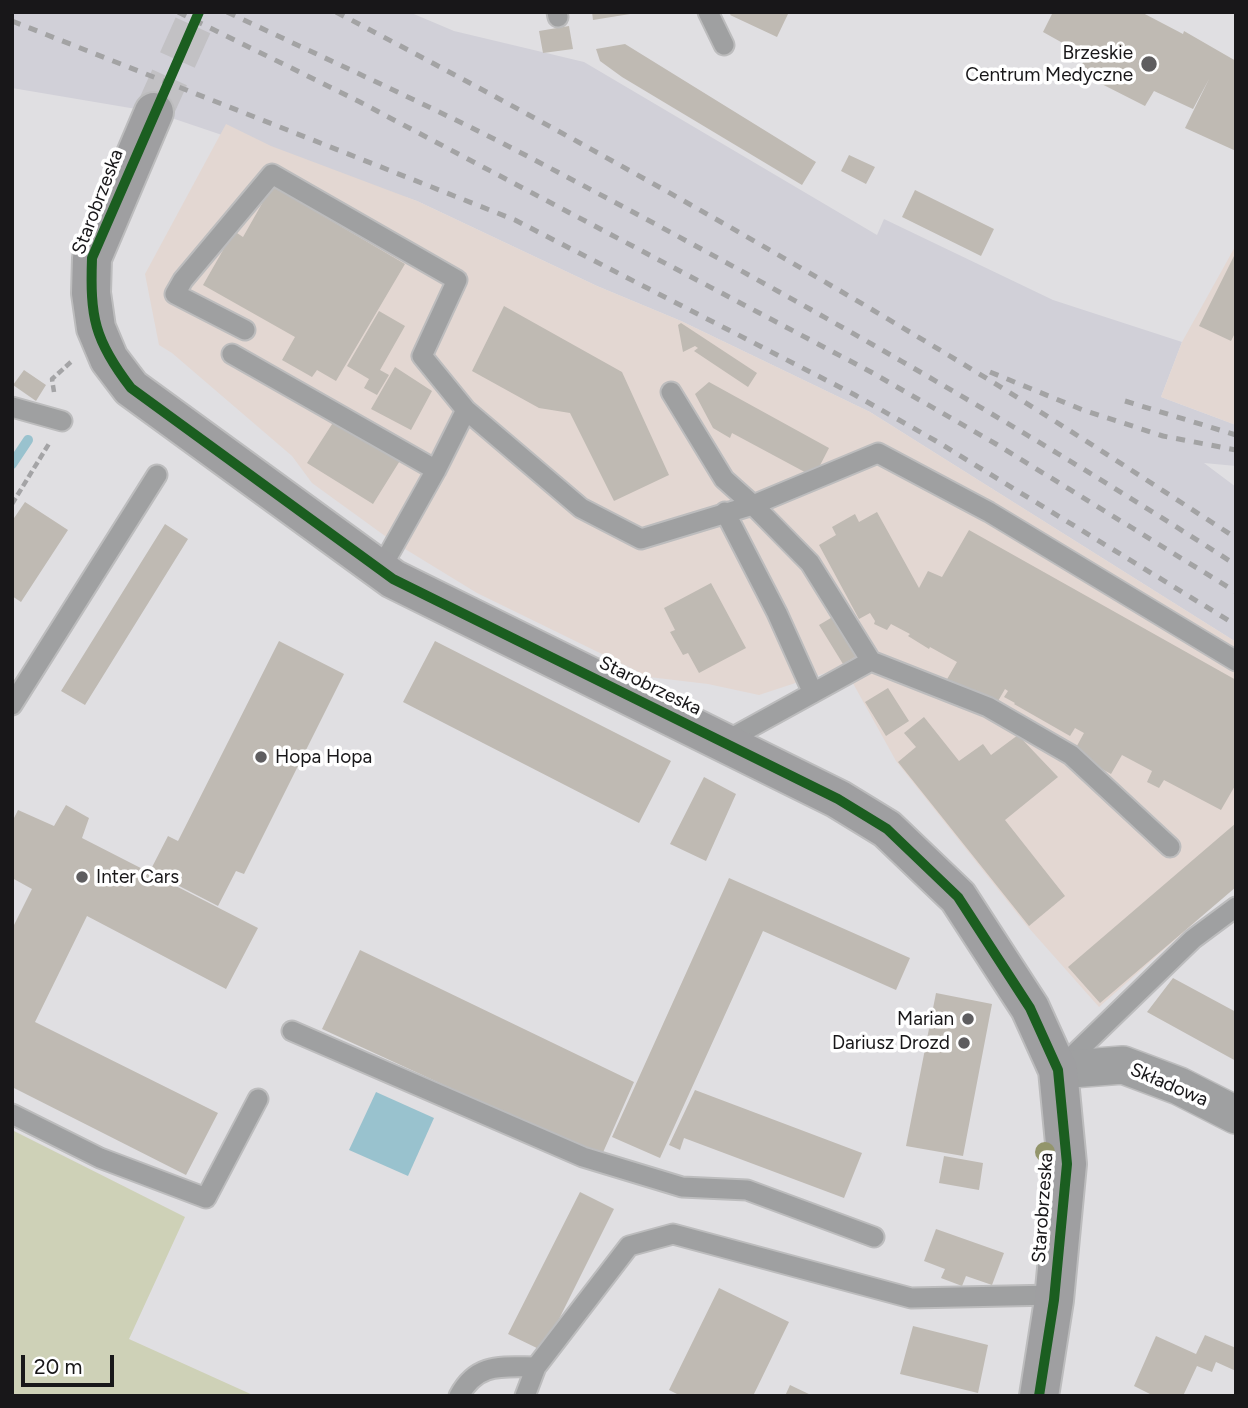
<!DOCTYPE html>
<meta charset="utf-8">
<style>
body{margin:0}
#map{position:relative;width:1248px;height:1408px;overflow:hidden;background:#e0dfe2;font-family:Figtree,sans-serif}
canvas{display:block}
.frame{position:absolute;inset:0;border:14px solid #181719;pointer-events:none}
.scale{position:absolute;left:21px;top:1355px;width:93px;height:32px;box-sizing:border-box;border:4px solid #181719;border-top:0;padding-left:9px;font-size:21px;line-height:24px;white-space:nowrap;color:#181719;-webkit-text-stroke:5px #fff;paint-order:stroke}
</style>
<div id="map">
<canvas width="1248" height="1408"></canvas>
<div class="frame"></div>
<div class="scale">20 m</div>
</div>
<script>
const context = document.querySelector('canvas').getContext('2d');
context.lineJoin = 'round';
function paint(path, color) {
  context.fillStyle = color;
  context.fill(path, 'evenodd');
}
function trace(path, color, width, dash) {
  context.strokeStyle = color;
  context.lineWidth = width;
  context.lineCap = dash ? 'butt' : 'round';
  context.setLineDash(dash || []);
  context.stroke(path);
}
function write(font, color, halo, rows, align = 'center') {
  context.font = font + ' Figtree,sans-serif';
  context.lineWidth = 7;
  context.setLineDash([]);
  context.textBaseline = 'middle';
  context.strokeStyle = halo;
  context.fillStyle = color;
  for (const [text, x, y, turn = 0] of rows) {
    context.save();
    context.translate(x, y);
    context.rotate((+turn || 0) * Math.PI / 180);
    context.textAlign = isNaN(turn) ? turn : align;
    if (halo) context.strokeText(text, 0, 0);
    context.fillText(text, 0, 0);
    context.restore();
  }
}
const built = new Path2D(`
 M12,12H409L454,31L584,62L877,235L884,219L1053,300L1182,342L1161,397L1236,425V466L1204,463L1236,487V642L870,412L681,321L597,286L417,201L154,112L12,88Z`);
const industrial = new Path2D(`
 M226,124L271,146L417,201L597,286L681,321L870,412L1236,642V886L1099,1007L1028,927L896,761L844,667L759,695L708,684L649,677L477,593L392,541L312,483L292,456L172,353L159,345L145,274Z
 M1236,245V425L1161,397L1182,342Z`);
const green = new Path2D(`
 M12,1130L185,1217L129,1339L255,1396H12Z`);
const water = new Path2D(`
 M376,1092L434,1118L408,1176L349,1150Z`);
const stream = new Path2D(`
 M12,464L28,440`);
const building = new Path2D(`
 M592,12H630V14L593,20Z
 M732,12H783L788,14L777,37L730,15Z
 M1053,12H1141L1183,34L1184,31L1236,61V151L1185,128L1209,79L1193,109L1154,91L1145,106L1078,72L1086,56L1043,32Z
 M569,26L573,49L543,53L539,31Z
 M625,44L816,162L802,185L622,77L600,61L596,49Z
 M849,155L875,167L866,184L841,171Z
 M272,186L405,264L336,381L317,370L312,377L282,360L295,337L203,285L234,231L243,237Z
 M915,190L994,229L981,256L902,217Z
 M1236,252V331L1231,341L1199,326Z
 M504,306L622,372L669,475L614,501L570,413L539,408L472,371Z
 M379,311L405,326L380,370L389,375L377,395L364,388L369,379L347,366Z
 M681,323L757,373L748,387L694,351L698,348L695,346L683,352L678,325Z
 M395,367L432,391L411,430L371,409Z
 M24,370L46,385L36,401L13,385Z
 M709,382L829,448L814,477L732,433L730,438L713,428L695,394Z
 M336,418L401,459L373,504L307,463Z
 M25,502L68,530L21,602L12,596V521Z
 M877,512L919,588L928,571L942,577L969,530L1236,680V784L1221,810L1164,780L1159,788L1147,782L1152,771L1122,755L1111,774L1073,753L1084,733L1075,728L1070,736L1014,704L1015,703L1004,697L1008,691L1005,689L994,708L946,681L957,662L930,647L929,649L908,636L910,634L891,624L887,630L874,624L875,621L870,613L859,619L819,545L836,535L832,527L855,514L859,522Z
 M165,524L188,539L85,705L61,691Z
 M711,583L746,648L699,673L688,653L683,655L670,632L675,630L664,608Z
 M836,615L860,654L843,664L819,625Z
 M279,641L344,674L244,874L236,871L218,906L150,871L168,836L178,841Z
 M435,641L671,761L639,823L403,702Z
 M888,688L909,721L886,736L865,702Z
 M924,717L959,761L983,744L991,755L1018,735L1058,777L1005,820L1065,896L1029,926L898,762L916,747L904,733Z
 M704,777L736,794L706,861L670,844Z
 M66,805L89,818L82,838L258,928L226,989L87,916L35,1022L218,1113L186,1175L12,1087V929L32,889L12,878V822L18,810L54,826Z
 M1236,823V887L1100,1003L1068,967Z
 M729,878L910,958L896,990L763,931L660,1158L612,1137Z
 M360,950L634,1082L601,1157L322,1029Z
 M1173,978L1236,1012V1061L1147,1012Z
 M936,993L992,1004L963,1156L906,1146Z
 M695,1090L862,1153L844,1198L684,1138L680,1150L669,1145Z
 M944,1156L983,1163L979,1190L939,1183Z
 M580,1192L614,1209L543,1351L508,1334Z
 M936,1229L1004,1253L992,1285L966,1276L962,1286L941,1278L945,1269L924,1261Z
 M719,1288L789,1322L753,1396H681L669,1390Z
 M913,1326L988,1345L978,1393L900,1374Z
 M1205,1335L1236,1348V1371L1216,1362L1212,1372L1197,1366L1183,1396H1154L1134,1386L1156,1336L1196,1354Z
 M790,1385L813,1396H785Z`);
const secondaryTunnel = new Path2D(`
 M154,112L199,12`);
const path = new Path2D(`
 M54,392L52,379L72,361
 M12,504L50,442`);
const lane = new Path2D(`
 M557,12L558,17
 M708,12L724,45
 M245,330L175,294L183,280L272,174L457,280L422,356L466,410L581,508L641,539L753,505L724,479L671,392
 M232,354L436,470
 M12,407L62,421
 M725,512L777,613L813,693
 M380,570L436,470L466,410
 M871,661L988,707L1071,755L1170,847
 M12,705L157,475
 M724,742L871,661L810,563L753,505L878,453L989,512L1236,661
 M292,1031L583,1157L682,1187L747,1190L874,1237
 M1061,1067L1193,939L1236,907
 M12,1114L100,1158L206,1198L258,1099
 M459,1396C477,1362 502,1367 536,1367
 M525,1396L536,1367L629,1246L673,1234L911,1298L1054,1295`);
const street = new Path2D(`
 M1058,1070L1123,1065L1179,1086L1236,1115`);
const secondary = new Path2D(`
 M154,112L92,258L91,293L96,328L109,359L131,388L393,579L838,799L887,829L958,897L1030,1008L1058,1070L1067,1164L1054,1300L1039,1396`);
const rail = new Path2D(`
 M178,12L360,102L871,372L996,444L1236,592
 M227,12C320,56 413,98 504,144C754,274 999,412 1236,565
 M336,12C552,125 765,244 973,370C1061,424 1148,481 1236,538
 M12,21L515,220L855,395L936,441L1236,625
 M990,372L1083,410L1163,436L1236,450
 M1125,401L1236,435`);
const cycleway = new Path2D(`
 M199,12L92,258C90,317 94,340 131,388L393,579L838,799L887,829L958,897L1030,1008L1058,1070L1067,1164L1054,1300L1039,1396`);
const trees = [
 [1045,1152]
];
const markers = [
 [1149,64,9,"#5e5d5f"],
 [261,757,7,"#5e5d5f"],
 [82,877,7,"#5e5d5f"],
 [968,1019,7,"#5e5d5f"],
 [964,1043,7,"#5e5d5f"]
];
const poiNames = [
 ["Brzeskie",1133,53],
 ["Centrum Medyczne",1133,75],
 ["Hopa Hopa",275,757,"left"],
 ["Inter Cars",96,877,"left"],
 ["Marian",954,1019],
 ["Dariusz Drozd",950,1043]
];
const streetNames = [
 ["Starobrzeska",98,202,-69],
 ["Starobrzeska",650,686,26],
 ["Składowa",1169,1085,23],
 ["Starobrzeska",1043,1208,-86]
];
paint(built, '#d1d0d8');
paint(industrial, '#e3d7d2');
paint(green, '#ced1b7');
paint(water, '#99c2ce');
trace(stream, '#99c2ce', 10);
paint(building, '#bfbab3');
trace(secondaryTunnel, '#c2c1c4', 38, [38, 19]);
trace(lane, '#bcbcbd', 23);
trace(street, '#bcbcbd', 40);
trace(secondary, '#bcbcbd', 42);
trace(path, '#a4a4a6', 4.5, [7, 3.5]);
trace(lane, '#9fa0a1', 19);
trace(street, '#9fa0a1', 37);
trace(secondary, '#9f9fa1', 38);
trace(rail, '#a3a3a4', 5, [9, 9]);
trace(cycleway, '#1b5e20', 10);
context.fillStyle = '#93956b';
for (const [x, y] of trees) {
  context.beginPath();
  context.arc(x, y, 10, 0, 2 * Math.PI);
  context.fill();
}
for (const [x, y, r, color] of markers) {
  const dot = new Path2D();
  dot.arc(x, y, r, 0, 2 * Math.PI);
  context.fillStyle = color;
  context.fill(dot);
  trace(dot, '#fff', 2.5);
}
write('19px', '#181719', '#fff', poiNames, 'right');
write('19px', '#181719', '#fff', streetNames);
</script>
